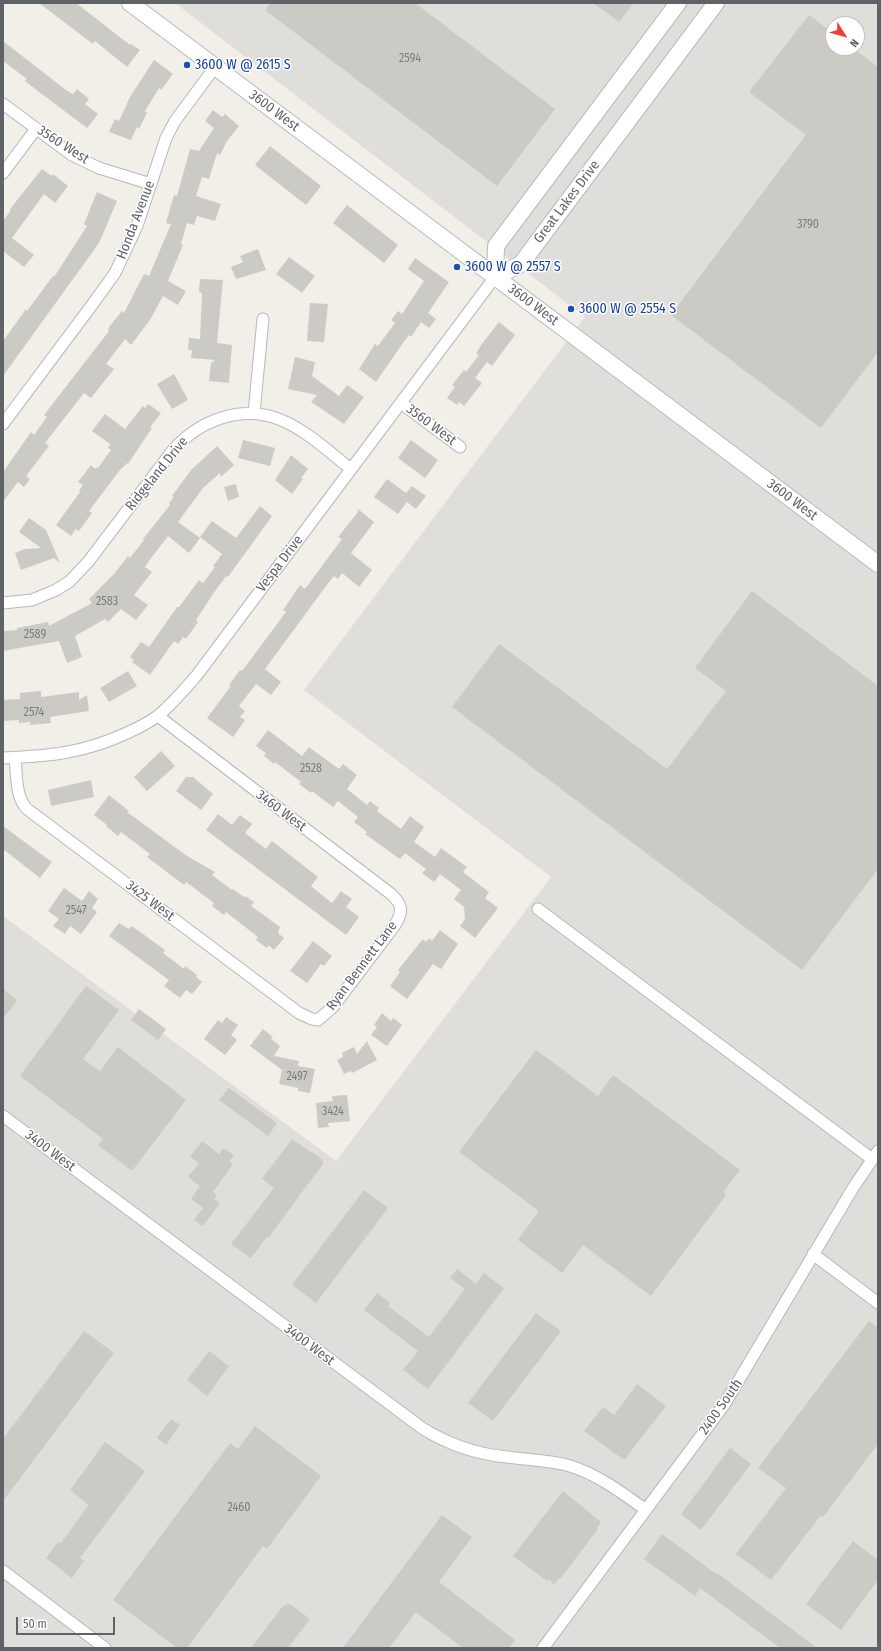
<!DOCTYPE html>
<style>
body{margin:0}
#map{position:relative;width:881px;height:1651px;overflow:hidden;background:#f1efe8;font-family:"Fira Sans Condensed",sans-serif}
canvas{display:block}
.frame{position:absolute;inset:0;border:4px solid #5f6368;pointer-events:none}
.north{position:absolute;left:825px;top:16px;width:40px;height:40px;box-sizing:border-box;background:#fff;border:1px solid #bfc1c3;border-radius:50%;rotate:127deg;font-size:11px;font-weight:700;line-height:16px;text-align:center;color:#5f6368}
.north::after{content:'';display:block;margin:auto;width:14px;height:18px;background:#ea4335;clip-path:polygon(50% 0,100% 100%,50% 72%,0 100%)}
.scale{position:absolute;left:16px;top:1617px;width:99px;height:18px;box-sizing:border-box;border:2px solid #5f6368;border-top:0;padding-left:5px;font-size:12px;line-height:14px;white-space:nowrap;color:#5f6368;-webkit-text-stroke:3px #fff;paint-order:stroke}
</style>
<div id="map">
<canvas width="881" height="1651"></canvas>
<div class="frame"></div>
<div class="north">N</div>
<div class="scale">50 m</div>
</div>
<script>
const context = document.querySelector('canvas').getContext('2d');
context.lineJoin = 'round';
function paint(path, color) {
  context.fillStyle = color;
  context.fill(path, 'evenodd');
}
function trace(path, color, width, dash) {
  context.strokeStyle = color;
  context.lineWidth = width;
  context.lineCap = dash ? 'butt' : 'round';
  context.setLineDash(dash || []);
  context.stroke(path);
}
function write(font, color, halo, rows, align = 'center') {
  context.font = font + ' "Fira Sans Condensed",sans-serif';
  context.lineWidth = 3;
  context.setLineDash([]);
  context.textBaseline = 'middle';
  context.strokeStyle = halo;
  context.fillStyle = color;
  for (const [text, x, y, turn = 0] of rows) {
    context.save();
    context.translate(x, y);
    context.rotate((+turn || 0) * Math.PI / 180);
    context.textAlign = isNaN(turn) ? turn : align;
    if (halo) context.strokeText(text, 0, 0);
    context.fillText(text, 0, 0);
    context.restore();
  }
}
const industrial = new Path2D(`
 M175,3H878V1648H3V916L336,1161L551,877L304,690L585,317ZM833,24H857V48H833Z`);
const building = new Path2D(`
 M39,3H76L130,45L131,44L140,50L127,67L95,41L93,44Z
 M270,3H415L555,109L497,186L265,10Z
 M593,3H634L619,22Z
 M809,15L833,33V48H853L878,67V352L821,428L671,315L806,135L749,92Z
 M3,41L66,90L73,94L77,89L89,99L85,104L98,114L87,128L30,85L25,81L27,79L3,61Z
 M154,60L173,74L161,90L159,88L145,111L147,113L139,129L137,127L131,140L109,132L115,119L119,121L130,97Z
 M213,110L222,117L225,114L239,126L227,141L220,155L217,153L209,179L202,177L196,196L221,204L215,221L197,216L194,225L187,223L181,244L183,245L168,281L186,291L178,305L163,296L150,320L131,345L125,339L106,364L114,369L91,398L84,393L45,443L49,446L26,476L30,479L24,487L18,482L3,502V472L31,432L34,435L47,417L44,415L109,331L108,330L109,327L122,311L124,313L144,274L149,276L171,224L166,223L174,195L177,196L190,149L199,151L214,128L205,121Z
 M270,146L321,186L306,205L255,165Z
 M42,169L52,176L53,174L68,186L55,203L44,194L12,238L34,255L24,267L3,251V221L11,210L10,209Z
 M97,192L117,201L99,243L3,376V341L26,309L27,311L53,276L54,277L87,226L84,224Z
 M347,205L398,245L384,263L333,223Z
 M258,249L266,270L236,279L231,267L243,262L240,256Z
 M289,257L315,276L302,293L276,274Z
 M415,258L449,282L428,313L436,319L429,328L421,322L411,337L409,335L403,343L376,382L359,369L375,344L378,346L395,323L391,320L398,311L402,314L424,281L408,269Z
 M200,279L223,280L217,343L232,345L229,383L209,381L211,363L215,360L191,358L192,350H188L189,338L200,339L202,293L199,292Z
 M310,303L328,304L324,342L307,341Z
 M499,322L515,335L492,366L487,362L475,378L482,383L464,406L459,402L457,405L447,398L455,387L452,385L464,370L466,372L479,355L476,354L481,345Z
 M295,357L315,362L312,376L339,396L347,385L364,397L344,424L311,402L317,395L288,389Z
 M174,374L188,400L172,409L157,384Z
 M148,404L161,413L150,427L152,428L128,464L127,463L120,470L89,511L92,513L79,531L76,529L71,536L56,525L80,492L79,491L83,485L78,482L91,465L95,469L97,467L98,468L111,450L108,448L110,444L92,431L105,414L125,429L143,406L145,408Z
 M243,440L275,448L270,466L238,458Z
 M411,440L438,460L425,478L398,458Z
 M217,446L234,465L221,477L220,473L203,488L178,522L200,538L189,553L168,536L149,561L145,567L152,572L134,595L148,605L136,620L121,609L108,622L105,619L75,636L82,657L67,663L59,641L3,651V631L17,630V628L48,622L49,626L92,603L89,599L114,574L128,556L130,558L144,540L143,539L170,505L169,503L174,497L172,496L191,470Z
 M291,455L308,469L301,478L303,479L292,494L275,480Z
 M387,479L406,493L412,486L426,496L416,509L407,502L398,514L374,497Z
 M236,484L239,497L228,501L224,487Z
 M260,506L272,516L228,577L226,576L213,594L196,620L198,622L186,639L183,637L178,644L174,641L150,675L132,662L134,660L130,657L141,642L149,647L177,607H179L199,580L203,583L215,567L213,566L222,554L200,537L212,521L236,538Z
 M358,509L374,522L351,553L372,570L359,587L342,573L338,579L334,576L326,586L265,669L281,682L271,695L256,684L239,706L245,711L240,717L245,720L233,737L207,718L231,686L229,685L240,670L242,671L286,612L283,610L300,585L305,589L342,539L338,537L358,512Z
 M29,518L46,530L60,563L54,558L21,570L15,553L25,549L41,548L19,532Z
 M752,591L878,686V869L802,970L452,707L499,644L667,769L726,691L695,668Z
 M128,671L137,686L109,702L100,688Z
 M41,691V697L79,692V700L87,695L89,711L50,717L51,723L30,725V722L19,723V720L3,721V700L20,699V693Z
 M268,730L302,756L309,747L339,769L343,764L357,775L347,789L367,805L370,801L379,808L377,811L401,829L410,816L424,827L414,842L435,857L441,848L467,867L463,872L489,892L485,898L498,908L475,938L460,926L465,919L464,907L454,899L461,890L440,874L434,882L422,873L426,869L405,853L400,859L365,834L367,832L354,822L358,817L338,801L333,807L312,791L311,793L299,784L301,782L275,762L274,764L264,756L266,753L256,746Z
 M161,751L175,766L147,791L134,777Z
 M186,777H193L213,794L201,810L176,791Z
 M91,780L94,797L51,806L48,790Z
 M109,795L129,811L127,812L187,856L215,872L212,875L232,890L233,889L244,897L245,896L254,902L251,906L280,927L278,933L284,938L274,950L268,945L267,948L256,940L258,937L249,930L226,912L224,915L212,906L214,903L186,882L184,885L172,876L147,857L150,854L121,832L118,836L106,826L107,825L94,815Z
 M218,814L232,825L240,815L252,824L245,833L266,849L272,841L318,877L311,886L332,903L341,891L352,899L346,907L359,917L346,935L206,830Z
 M3,826L52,862L40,878L3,849Z
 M64,888L82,901L89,891L98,899L92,908L97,912L81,934L70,926L65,934L53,926L59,919L48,911Z
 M119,923L129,929L132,926L165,950L163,953L184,969L185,966L197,975L196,977L202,982L192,994L186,990L180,998L164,986L169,980L109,936Z
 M440,930L458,944L441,969L433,964L407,999L390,986L400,972L398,970L423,939L426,942L429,938L432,941Z
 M313,941L332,956L324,966L321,964L307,983L290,971Z
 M86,986L119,1010L83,1059L100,1071L118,1047L186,1100L132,1171L98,1145L103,1139L20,1076Z
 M3,989L17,1000L3,1019Z
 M139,1009L166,1029L158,1040L131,1020Z
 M382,1013L391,1021L393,1018L402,1025L387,1046L371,1035L377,1027L374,1025Z
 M226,1017L238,1025L231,1035L237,1040L225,1055L204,1039L218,1020L222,1023Z
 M263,1029L273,1037L271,1039L280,1046L274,1056L299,1061L298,1066L315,1069L310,1093L298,1091V1088L279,1084L282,1070L250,1046Z
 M367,1041L377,1060L352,1073L351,1071L344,1074L337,1060L343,1057L342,1053L354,1047L357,1054Z
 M536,1050L598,1096L613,1075L740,1170L723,1192L726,1195L651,1296L583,1245L562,1273L518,1240L539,1211L459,1152Z
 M229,1088L277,1123L268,1136L219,1100Z
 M347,1095L350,1121L328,1123L329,1127L318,1128L316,1103L333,1101L332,1096Z
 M292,1139L323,1160V1164L268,1238L267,1237L251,1258L231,1244L274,1188L262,1179Z
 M202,1141L219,1154L224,1148L234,1155L229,1162L233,1164L213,1192L217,1195L214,1199L220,1203L203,1226L194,1220L203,1208L191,1199L200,1186L188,1177L199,1163L190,1157Z
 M364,1190L388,1208L316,1303L292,1285Z
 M457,1269L476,1284L484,1273L504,1288L428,1389L403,1370L418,1351L364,1310L377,1293L390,1303L388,1306L429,1337L465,1289L450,1278Z
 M536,1313L561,1331L493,1421L468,1403Z
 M869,1321L878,1328V1444L823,1517L821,1515L771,1580L736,1554L786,1488L758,1468Z
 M84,1331L114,1353L3,1501V1439Z
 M209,1351L229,1366L207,1396L187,1380Z
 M637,1384L666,1406L624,1460L584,1431L603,1407L614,1415Z
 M171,1419L180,1425L166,1445L157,1438Z
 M255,1426L321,1476L267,1549L263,1546L187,1648H177L113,1600L230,1443L238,1449Z
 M105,1442L145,1471L80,1558L84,1561L72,1578L46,1558L58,1542L61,1543L89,1505L70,1490Z
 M730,1448L751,1464L701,1530L681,1514Z
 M563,1491L601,1522L597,1528L598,1529L560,1579L559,1578L554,1584L548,1579L547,1581L513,1556Z
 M442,1515L472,1537L439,1582L515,1640L509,1648H463L416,1612L389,1648H343Z
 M662,1534L716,1574L717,1573L817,1648H780L700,1588L695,1596L644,1559Z
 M853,1541L878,1560V1580L841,1630L806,1604Z
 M290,1604L310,1619L288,1648H251L283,1606Z`);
const street = new Path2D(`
 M3,104L72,155L99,168L151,184
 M3,173L36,129
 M401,403L460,447
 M254,413L263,319
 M3,424L92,305L115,273L137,226L166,138L175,121L215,67
 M3,603L32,600L56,590L69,582L88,562L173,450C200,420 241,404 281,420C306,430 329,452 351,469
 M3,758C50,756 84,753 127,733C138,728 150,722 159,715C173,703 185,689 197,675L495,277
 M15,758C17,773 15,797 27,809L299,1013L312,1019L318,1020L333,1007L395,925C403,912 403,905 391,894L158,716
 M538,909L872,1159
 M3,1116L422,1428C449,1445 475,1454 507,1457C528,1460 549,1460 570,1466C599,1475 622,1493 646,1510
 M813,1254L878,1303
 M3,1571L105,1648
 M543,1648L724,1405L853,1188L878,1151`);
const secondary = new Path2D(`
 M130,3L878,564
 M495,277L521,264L716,3
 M495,277L496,246L678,3`);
const markers = [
 [187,65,4,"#1a4fb4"],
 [457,267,4,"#1a4fb4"],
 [571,309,4,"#1a4fb4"]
];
const numberNames = [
 ["2594",410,59],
 ["3790",808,225],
 ["2583",107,602],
 ["2589",35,635],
 ["2574",34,713],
 ["2528",311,769],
 ["2547",76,911],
 ["2497",297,1077],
 ["3424",333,1112],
 ["2460",239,1508]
];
const transitNames = [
 ["3600 W @ 2615 S",195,65],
 ["3600 W @ 2557 S",465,267],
 ["3600 W @ 2554 S",579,309]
];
const streetNames = [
 ["3600 West",274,111,37],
 ["3560 West",63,145,33],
 ["Great Lakes Drive",567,202,-53],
 ["Honda Avenue",136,220,-69],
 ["3600 West",533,305,37],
 ["3560 West",431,425,37],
 ["Ridgeland Drive",157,474,-51],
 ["3600 West",792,500,37],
 ["Vespa Drive",280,564,-53],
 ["3460 West",281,811,37],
 ["3425 West",150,901,37],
 ["Ryan Bennett Lane",362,966,-53],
 ["3400 West",50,1151,37],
 ["3400 West",309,1345,37],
 ["2400 South",721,1407,-55]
];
paint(industrial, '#e0deda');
paint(building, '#cccac5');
trace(street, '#b5b8bc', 13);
trace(secondary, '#b6babf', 18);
trace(street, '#fff', 11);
trace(secondary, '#fff', 16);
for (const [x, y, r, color] of markers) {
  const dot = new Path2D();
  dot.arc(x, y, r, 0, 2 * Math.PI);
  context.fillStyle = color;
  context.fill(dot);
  trace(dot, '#fff', 1.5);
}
write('12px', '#7a7d7f', null, numberNames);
write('14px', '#164399', '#fff', transitNames, 'left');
write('14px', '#5f6368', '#fff', streetNames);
</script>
